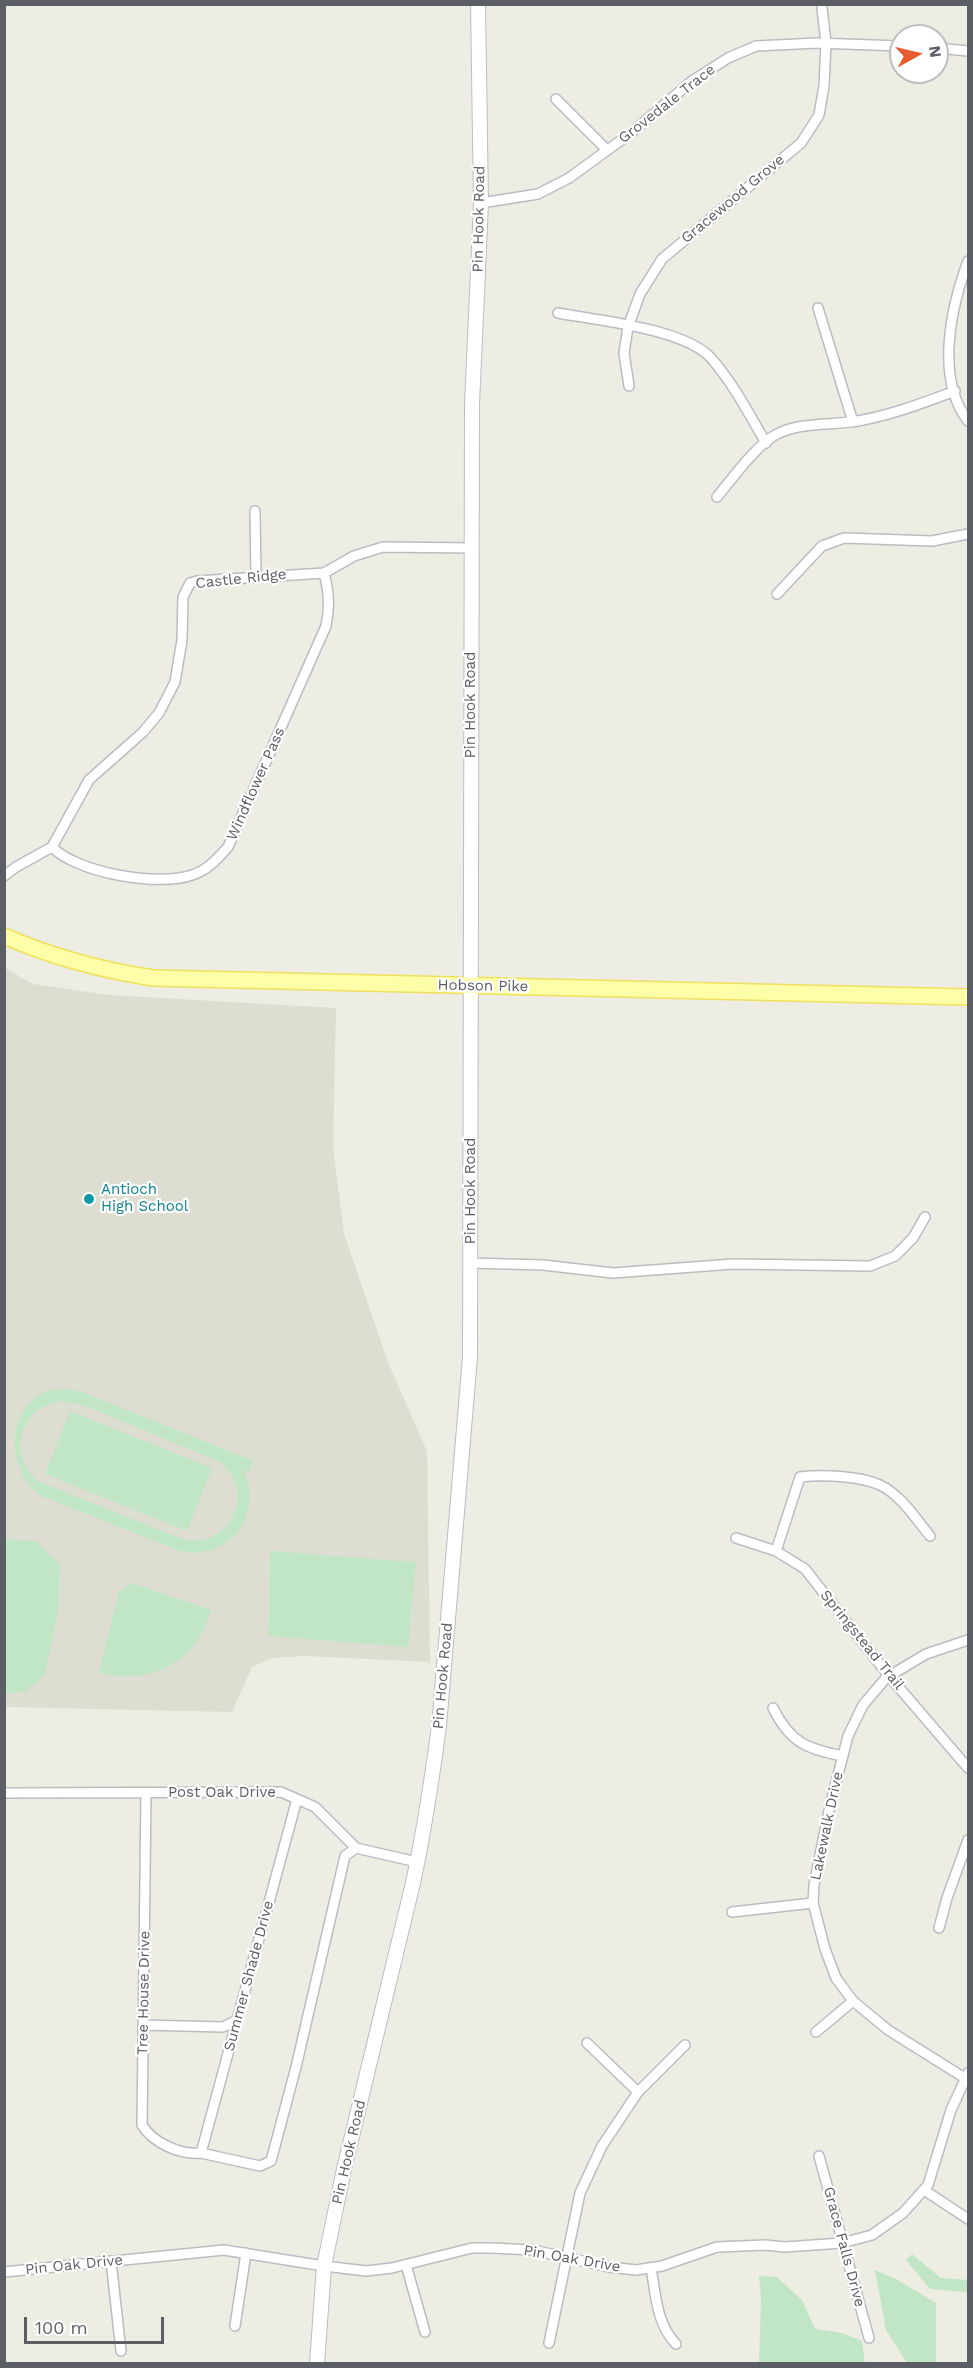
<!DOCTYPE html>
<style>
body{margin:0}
#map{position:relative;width:973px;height:2368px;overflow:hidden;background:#eeede3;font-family:"Work Sans",sans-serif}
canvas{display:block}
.frame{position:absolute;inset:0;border:6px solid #5b5e64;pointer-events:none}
.north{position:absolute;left:889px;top:24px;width:60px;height:60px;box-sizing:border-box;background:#fff;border:2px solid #bdbfc1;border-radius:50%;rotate:82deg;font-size:16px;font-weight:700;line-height:24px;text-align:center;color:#5b5e64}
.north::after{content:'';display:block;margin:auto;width:21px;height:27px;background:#e85d2f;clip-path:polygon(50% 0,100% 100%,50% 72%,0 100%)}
.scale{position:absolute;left:24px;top:2317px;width:140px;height:27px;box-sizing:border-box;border:3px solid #5b5e64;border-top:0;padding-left:8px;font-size:18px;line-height:21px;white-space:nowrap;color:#5b5e64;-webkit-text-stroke:4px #fff;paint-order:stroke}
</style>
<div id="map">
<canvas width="973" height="2368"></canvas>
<div class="frame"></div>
<div class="north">N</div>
<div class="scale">100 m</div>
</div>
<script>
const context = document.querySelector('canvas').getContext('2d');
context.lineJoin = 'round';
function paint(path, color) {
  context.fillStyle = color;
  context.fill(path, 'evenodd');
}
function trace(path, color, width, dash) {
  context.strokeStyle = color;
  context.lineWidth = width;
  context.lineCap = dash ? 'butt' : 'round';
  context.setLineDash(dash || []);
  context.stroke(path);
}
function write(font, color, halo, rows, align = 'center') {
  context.font = font + ' "Work Sans",sans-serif';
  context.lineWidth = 4.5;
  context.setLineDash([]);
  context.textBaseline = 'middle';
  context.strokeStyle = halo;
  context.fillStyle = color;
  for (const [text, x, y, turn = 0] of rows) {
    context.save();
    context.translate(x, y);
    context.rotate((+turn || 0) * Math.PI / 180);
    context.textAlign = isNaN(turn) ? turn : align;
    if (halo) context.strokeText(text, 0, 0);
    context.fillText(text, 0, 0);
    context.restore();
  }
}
const education = new Path2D(`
 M5,968L33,984L108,995L336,1008L333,1147L344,1234L389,1365L427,1451L430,1662L305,1656L272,1658L252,1667L232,1712L5,1707Z`);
const green = new Path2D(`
 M70,1389L84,1393L253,1461L249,1472L243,1470C264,1515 230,1561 180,1551L41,1496C0,1468 6,1385 70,1389ZM63,1401L83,1405L220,1462C256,1492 232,1547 185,1540L38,1481C5,1454 21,1405 63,1401Z
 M70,1411L212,1468L187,1531L45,1474Z
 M5,1539L36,1541L60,1565L59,1605L45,1674L25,1692L5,1693Z
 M270,1551L416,1562L408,1647L268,1636Z
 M131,1583L211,1610C197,1663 151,1686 99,1673L119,1592Z
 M912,2254L941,2278L968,2280V2292L930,2289L906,2260Z
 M875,2270L896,2279L936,2303V2363H907L886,2330Z
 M759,2276L777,2277L802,2300L815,2329L842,2333L862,2341L865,2363H759L761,2299Z`);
const street = new Path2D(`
 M937,48L968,51
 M556,99L607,150
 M481,203L538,194L569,178L631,133L692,81L728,58L756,46L817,43L901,46
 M968,261C951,307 935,378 968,421
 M818,308L853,422
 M558,313C597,320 685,329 711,358C733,383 749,414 766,443
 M629,386L624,353L628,327L640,294L662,259L801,143L819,115L824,86L826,43L822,8
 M717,497C732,479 757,444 777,434C802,421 836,426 863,420C895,414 925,402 955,391
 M255,511L256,576
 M777,594L822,546L844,538L932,541L968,534
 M52,847C77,873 159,887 192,875C208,870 217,859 228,847L326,626C330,606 329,592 324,573
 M4,876L16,867L52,847L89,780L143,732L159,713L175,682L182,640L183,597L190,583L197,581L324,573L354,556L383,547L472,548
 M471,1263L543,1265L613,1273L733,1264L870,1266L895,1256L913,1238L925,1217
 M736,1538L776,1551L805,1569L889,1676L968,1768
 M776,1551L800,1477C822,1474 860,1476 880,1485C901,1495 916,1519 930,1536
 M968,1640L926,1654L886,1678L863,1705L848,1736L830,1806L814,1885L813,1903L825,1949L836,1978L853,2001L888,2030L968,2080
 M773,1708C790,1742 806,1749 843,1756
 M4,1793L281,1792L315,1807L356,1848L417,1862
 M146,1793L142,2125C153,2143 180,2155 201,2153L260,2166L271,2161L296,2067L345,1856L356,1848
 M732,1912L813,1903
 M939,1928L947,1898L968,1840
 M143,2025L223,2027L237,2020
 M816,2032L853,2001
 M587,2043L638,2092
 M201,2153L297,1799
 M819,2156L869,2338
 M924,2190L968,2219
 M111,2261L121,2351
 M406,2265L425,2332
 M651,2268C656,2295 656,2323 676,2344
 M4,2272L224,2250L324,2266L366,2271L392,2268L472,2248H492L533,2250L609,2267L636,2270L662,2266L717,2247L765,2245L785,2247L842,2243L872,2235L903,2213L928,2185L951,2110L968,2073
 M235,2326L246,2253
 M549,2343L580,2193L602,2146L638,2092L685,2045`);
const secondary = new Path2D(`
 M317,2364L324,2266L344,2169L413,1883C424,1831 432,1779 439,1726L470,1357L472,405L481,203L478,4`);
const primary = new Path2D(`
 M4,936C52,957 101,970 153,978L968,997`);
const markers = [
 [89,1199,6,"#0f9aa8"]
];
const streetNames = [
 ["Grovedale Trace",667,104,-38],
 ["Gracewood Grove",733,199,-40],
 ["Pin Hook Road",479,219,-89],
 ["Castle Ridge",241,579,-6],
 ["Pin Hook Road",471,705,-90],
 ["Windflower Pass",256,784,-66],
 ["Hobson Pike",483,986,1],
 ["Pin Hook Road",471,1191,-90],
 ["Springstead Trail",862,1640,51],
 ["Pin Hook Road",443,1676,-85],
 ["Post Oak Drive",222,1793],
 ["Lakewalk Drive",827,1826,-78],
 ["Summer Shade Drive",249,1976,-75],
 ["Tree House Drive",144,1993,-89],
 ["Pin Hook Road",349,2152,-77],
 ["Grace Falls Drive",844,2247,75],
 ["Pin Oak Drive",572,2259,10],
 ["Pin Oak Drive",74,2265,-6]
];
const cultureNames = [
 ["Antioch",101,1190],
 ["High School",101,1207]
];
paint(education, '#deddd1');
paint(green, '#c0e6c6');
trace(street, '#bbbcc2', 12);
trace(secondary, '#bcbdc4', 16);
trace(primary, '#f0e05a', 18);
trace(street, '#fff', 9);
trace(secondary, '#fff', 14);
trace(primary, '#fefea8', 15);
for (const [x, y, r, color] of markers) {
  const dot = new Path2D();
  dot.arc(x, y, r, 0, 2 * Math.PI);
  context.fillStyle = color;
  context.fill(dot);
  trace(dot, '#fff', 2);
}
write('15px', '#5b5e64', '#fff', streetNames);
write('15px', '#0d838f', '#fff', cultureNames, 'left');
</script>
